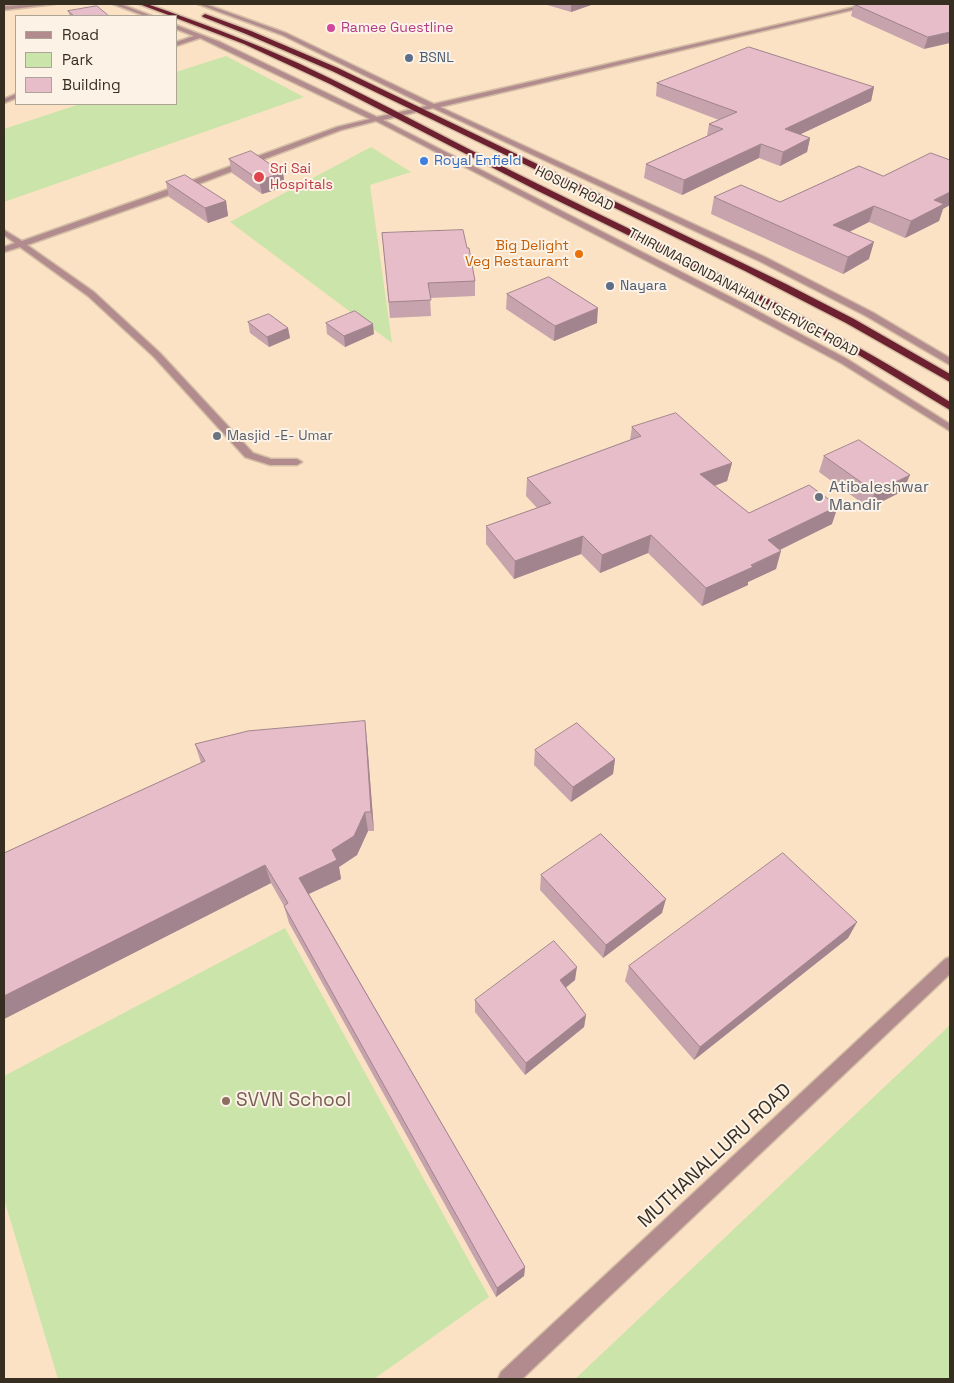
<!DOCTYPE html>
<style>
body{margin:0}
#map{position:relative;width:954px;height:1383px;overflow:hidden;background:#fbe2c4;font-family:"Space Grotesk",sans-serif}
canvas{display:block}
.frame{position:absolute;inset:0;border:5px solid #372e22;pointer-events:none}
.legend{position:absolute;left:15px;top:15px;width:162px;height:90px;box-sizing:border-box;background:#fcf2e6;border:1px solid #ada498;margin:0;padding:6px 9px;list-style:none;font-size:15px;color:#372e22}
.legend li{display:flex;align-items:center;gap:10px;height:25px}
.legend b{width:25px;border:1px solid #ada498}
</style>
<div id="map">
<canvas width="954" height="1383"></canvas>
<div class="frame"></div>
<ul class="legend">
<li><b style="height:6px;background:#b28b8f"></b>Road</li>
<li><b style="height:14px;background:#cbe4a9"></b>Park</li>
<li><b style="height:14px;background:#e6bdc9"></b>Building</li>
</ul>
</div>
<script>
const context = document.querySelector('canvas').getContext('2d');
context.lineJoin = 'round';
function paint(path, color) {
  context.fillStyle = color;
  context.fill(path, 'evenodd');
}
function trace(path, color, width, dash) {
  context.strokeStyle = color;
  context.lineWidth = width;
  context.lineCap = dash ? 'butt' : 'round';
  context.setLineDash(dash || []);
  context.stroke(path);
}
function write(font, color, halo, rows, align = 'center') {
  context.font = font + ' "Space Grotesk",sans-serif';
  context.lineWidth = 4;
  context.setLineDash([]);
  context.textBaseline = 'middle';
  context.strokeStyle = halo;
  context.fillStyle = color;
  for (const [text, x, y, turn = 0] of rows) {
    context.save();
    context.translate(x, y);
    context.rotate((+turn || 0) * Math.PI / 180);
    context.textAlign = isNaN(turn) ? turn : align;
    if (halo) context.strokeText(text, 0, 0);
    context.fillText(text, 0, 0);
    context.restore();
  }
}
const green = new Path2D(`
 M226,56L304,97L4,202V129L80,104H176V72Z
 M371,147L411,172L370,185L392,343L230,222Z
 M285,928L489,1297L374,1379H58L4,1199V1076Z
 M950,1025V1379H575Z`);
const minor = new Path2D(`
 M36,4H55L4,10V6Z
 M113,4H120L152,16H145Z
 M198,4H205L286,33L434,104L868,4H877L440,107L765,257L872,312L950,358V365L866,316L759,261L433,108L383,120L744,304L847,359L950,424V431L841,363L738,308L376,121L341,130L172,194L27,245L94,292L160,353L253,453L271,459H297L302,462L297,465H270L245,457L154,357L88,296L20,247L4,252V247L15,243L4,235V230L22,241L166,190L337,127L370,119L200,38L176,46V42L194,36L176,29V25L220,42L377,117L427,106L282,35Z
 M16,94V98L4,103V99Z
 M950,957V974L522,1379H498L501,1372L945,959Z`);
const highway = new Path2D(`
 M139,4H147C199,22 249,41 298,63C382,102 462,147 544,187C682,255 820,320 950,402V410L847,348L746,293L538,191L330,84L244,44L176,18V16H171Z
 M205,14L251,31L338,68L786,284L854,319L950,374V382L846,323L745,271L332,71L246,34L203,17L202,16Z`);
const wall = new Path2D(`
 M544,4H594L571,12Z
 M854,4H950L924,49L851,16Z
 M68,11L109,16H70Z
 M657,83L874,87L871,101L800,134L810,138L807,152L780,166L759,158L682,195L644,178L646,164L707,136L709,124L719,120L656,96Z
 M229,159L283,173L285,187L262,194L232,173Z
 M859,166L943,209L939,221L905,238L869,222L849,232L869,259L843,274L711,214L714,197L780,202Z
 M166,182L226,201L228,216L208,223L169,197Z
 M382,233L467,248L475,281V296L430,298L431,316L390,318Z
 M507,294L597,323L554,341L506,309Z
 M248,322L288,328L290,338L269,347L250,333Z
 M326,323L374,334L345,347L327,334Z
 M632,427L732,463L727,481L715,486L749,513L832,524L780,550L776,569L748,582V585L702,606L648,553L600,573L581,554L514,579L486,544V526L537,508L526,496L527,478L630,440Z
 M824,456L903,491L869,508L819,472Z
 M367,741L374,831H368L357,855L339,867L341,879L309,894L525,1267L524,1276L496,1297L289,923L284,906L271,883L4,1019V853L201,763L195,744Z
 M535,750L615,759L613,774L571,802L534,765Z
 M541,875L662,913L603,958L540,890Z
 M857,922L848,938L694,1060L625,981L629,966Z
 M575,980L566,988L586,1015L584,1027L525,1075L475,1012V1000Z`);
const shadedWall = new Path2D(`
 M571,4H594L571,12Z
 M950,32V43L924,49L928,37Z
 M874,87L871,101L782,143L785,129Z
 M810,138L807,152L780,166L783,152Z
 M761,144L759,158L682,195L684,180Z
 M283,173L285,187L262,194L259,180Z
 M950,192V205L943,209L939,221L905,238L911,221L934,200Z
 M226,201L228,216L208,223L205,208Z
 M874,206L869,222L829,242L833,225Z
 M874,242L869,259L843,274L848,257Z
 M598,308L597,323L554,341L555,326Z
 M373,324L374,334L345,347L344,336Z
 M288,328L290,338L269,347L267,337Z
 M732,463L727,481L696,492L700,474Z
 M910,475L903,491L869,508L875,492Z
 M838,506L832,524L763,558L768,540Z
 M651,535L648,553L600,573L602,555Z
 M583,536L581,554L514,579L515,561Z
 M781,551L776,569L748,582V585L702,606L706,588Z
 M365,721L367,741L374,831L371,812Z
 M615,759L613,774L571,802L573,787Z
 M365,812L368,831L357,855L339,867L341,879L304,896L299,878Z
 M265,865L271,883L4,1019V996Z
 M666,899L662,913L603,958L606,945Z
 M857,922L848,938L694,1060L700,1047Z
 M577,967L575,980L558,993L560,980Z
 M586,1015L584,1027L525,1075L526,1063Z
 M525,1267L524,1276L496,1297L497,1288Z`);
const building = new Path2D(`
 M854,4H950V32L928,37Z
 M97,6L109,16H74L68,11Z
 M749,47L874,87L785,129L810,138L783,152L761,144L684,180L646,164L723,129L709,124L737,112L657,83Z
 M251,151L283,173L259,180L229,159Z
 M931,153L950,160V192L934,200L944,204L911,221L874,206L833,225L874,242L848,257L714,197L741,185L780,202L859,166L883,176Z
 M185,175L226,201L205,208L166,182Z
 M463,230L467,248H469L475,281L428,283L431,300L389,302L382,233Z
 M549,277L598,308L555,326L507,294Z
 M355,311L373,324L344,336L326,323Z
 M269,314L288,328L267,337L248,322Z
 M676,413L732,463L700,474L749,513L809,485L838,506L768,540L781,551L751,565L753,567L706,588L651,535L602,555L583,536L515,561L486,526L551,503L527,478L641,436L632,427Z
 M859,440L910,475L875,492L824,456Z
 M365,721L371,812H365L354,836L332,850L337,860L299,878L525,1267L497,1288L284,906L288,903L265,865L4,996V853L205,761L195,744L248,731Z
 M577,723L615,759L573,787L535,750Z
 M601,834L666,899L606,945L541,875Z
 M783,853L857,922L700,1047L629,966Z
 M554,941L577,967L560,980L586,1015L526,1063L475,1000Z`);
const markers = [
 [331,28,5,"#d1479c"],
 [409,58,5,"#5c6f8a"],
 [424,161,5,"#3f7fe0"],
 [259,177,6,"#e0444e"],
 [579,254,5,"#e8710a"],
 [610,286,5,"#5c6f8a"],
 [217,436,5,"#6b7280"],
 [819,497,5,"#6b7280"],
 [226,1101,5,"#8d6e63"]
];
const farHotelnames = [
 ["Ramee Guestline",341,28]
];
const farServicenames = [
 ["BSNL",419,58],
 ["Nayara",620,286]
];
const farShopnames = [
 ["Royal Enfield",434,161]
];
const farHealthnames = [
 ["Sri Sai",270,169],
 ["Hospitals",270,185]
];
const farStreetnames = [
 ["HOSUR ROAD",574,189,26],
 ["THIRUMAGONDANAHALLI SERVICE ROAD",743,293,28]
];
const farFoodnames = [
 ["Big Delight",569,246],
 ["Veg Restaurant",569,262]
];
const farWorshipnames = [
 ["Masjid -E- Umar",227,436]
];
const worshipNames = [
 ["Atibaleshwar",829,488],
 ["Mandir",829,506]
];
const nearEducationnames = [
 ["SVVN School",236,1101]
];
const nearStreetnames = [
 ["MUTHANALLURU ROAD",715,1156,-43]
];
paint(green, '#cbe4a9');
trace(minor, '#d4bea4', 3);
trace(highway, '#d4bea4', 3);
paint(minor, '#b28b8f');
paint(highway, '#6c2030');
paint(wall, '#c6a3ad');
paint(shadedWall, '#a1848d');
paint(building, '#e6bdc9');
trace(building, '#a1848d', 1);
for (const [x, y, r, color] of markers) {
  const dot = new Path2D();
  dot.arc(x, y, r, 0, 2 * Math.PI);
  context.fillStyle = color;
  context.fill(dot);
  trace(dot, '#fcf2e6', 2);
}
write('14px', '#b23c85', '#fcf2e6', farHotelnames, 'left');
write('14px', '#4e5e75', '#fcf2e6', farServicenames, 'left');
write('14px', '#366cbe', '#fcf2e6', farShopnames, 'left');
write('14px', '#be3a42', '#fcf2e6', farHealthnames, 'left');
write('14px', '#372e22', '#fcf2e6', farStreetnames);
write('14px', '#c56008', '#fcf2e6', farFoodnames, 'right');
write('14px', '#5b616d', '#fcf2e6', farWorshipnames, 'left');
write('16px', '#5b616d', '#fcf2e6', worshipNames, 'left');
write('19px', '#785e54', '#fcf2e6', nearEducationnames, 'left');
write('19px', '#372e22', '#fcf2e6', nearStreetnames);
</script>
